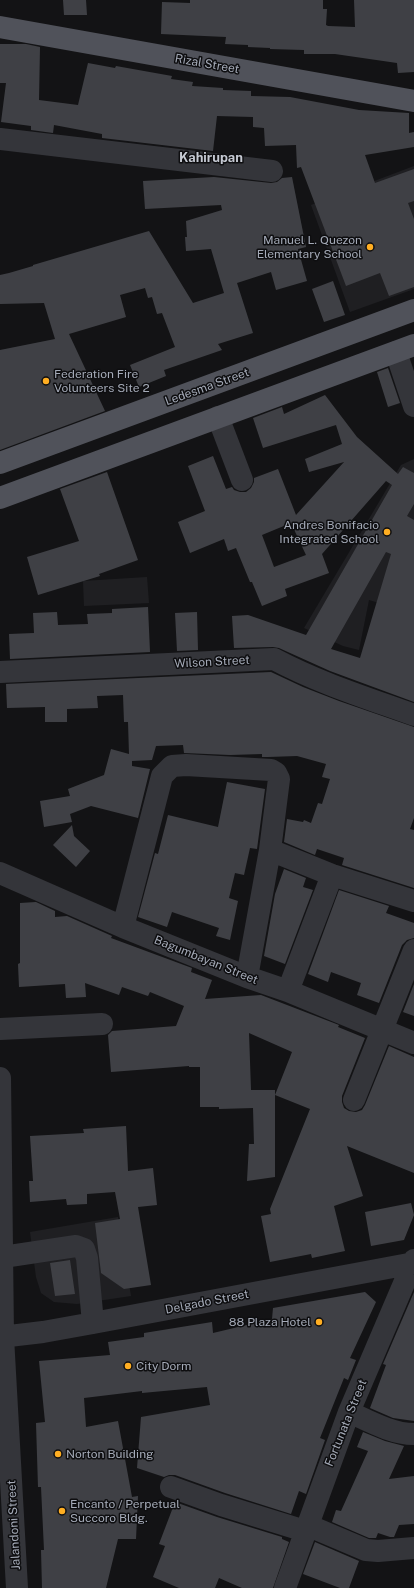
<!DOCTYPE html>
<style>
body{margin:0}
canvas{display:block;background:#131315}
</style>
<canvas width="414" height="1588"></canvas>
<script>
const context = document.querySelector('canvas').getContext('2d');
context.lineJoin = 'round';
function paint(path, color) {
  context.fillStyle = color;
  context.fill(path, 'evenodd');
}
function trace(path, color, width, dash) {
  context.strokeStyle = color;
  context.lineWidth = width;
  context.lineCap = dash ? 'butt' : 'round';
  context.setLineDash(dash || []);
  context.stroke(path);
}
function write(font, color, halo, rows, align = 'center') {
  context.font = font + ' "Public Sans",sans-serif';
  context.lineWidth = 3;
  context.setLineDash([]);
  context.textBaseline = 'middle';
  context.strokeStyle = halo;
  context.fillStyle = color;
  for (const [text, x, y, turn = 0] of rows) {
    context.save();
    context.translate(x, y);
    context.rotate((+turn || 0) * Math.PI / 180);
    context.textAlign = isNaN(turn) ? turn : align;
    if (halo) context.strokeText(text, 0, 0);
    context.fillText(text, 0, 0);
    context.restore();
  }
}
const built = new Path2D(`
 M414,166V289L350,312L311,205Z
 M414,459V613L369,600L359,650L343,646L304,628L401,465Z
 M147,577L149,603L84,606L83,581Z
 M118,1217L131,1296L77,1304L54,1302L41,1293L36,1277L30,1232Z`);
const building = new Path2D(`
 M63,0H86L87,15H64Z
 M190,0H323V9H327L326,25L328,26L355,27L354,0H414V72L398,73L397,63L335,54H304V50L270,49V48L248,47V45L225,44L226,37L161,34L162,2L190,3Z
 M0,44H26L40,47L39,100L78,105L88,63L115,68L116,66L172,76L171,79L193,82L192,86L223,88V90L251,91V96L290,97L359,110L409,113V133L414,132V147L365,155L375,183L414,169V201L408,203L414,219V287L389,296L380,273L346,286L301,167L297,168L296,145L265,146L264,128L253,127V117L217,116L213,151L102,138V134L54,125L53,133L31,130V126L1,122L6,83H0Z
 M214,177L271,183L277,182L282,178L292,177L306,247L298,249L307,281L276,290L271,272L237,283L253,333L218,344L222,350L164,370L166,376L139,387L130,365L175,347L162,313L157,314L152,297L148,298L145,288L120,295L126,317L69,334L105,411L0,450V350L55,339L44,303L0,304V275L9,273L33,266V265L149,231L193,303L224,293L211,249L186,251L185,237H187L186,221L222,210L221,205L145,209L143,181Z
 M333,281L345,315L324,322L312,289Z
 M388,368L400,403L388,407L377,372Z
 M325,395L357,437L398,474L403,467L414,473V504L407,516L414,520V702L330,671L279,648L273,647L234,648L232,616L248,615L306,635L392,485L386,481L322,554L329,573L285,589L287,596L262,606L252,582H250L236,548L228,551L224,539L190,553L178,522L205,511L188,466L213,456L226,489L232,487L234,490L240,492H246L251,488L254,482V478L278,469L296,515L344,462L309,472L305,459L342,444L336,425L263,448L253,418L282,407L284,414ZM291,523L306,555L274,567L262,535ZM386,552L391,554L360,658L331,649Z
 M107,472L138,560L99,574L100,576L38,595L27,557L79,541L60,489Z
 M148,607L150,652L10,659L9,634L34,633L33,613L57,612L58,625L88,624L87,614L112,613V609Z
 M197,612L198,650L177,651L175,613Z
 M271,672L303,687L339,701L414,727V818L410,829L414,830V888L342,865L344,858L317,849L315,855L284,842L287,819L303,822L304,820L311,823L318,803L322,804L330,779L322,777L326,764L297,756L268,757H262V754L230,755L184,753L183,745L156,746L152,760L132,761V766L150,769L138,818L91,806L70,814L72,822L44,827L40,801L70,796L68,789L104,775L111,749L129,754L128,722H124L123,695L97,696L98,708L67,709V722H45V707L7,708L6,684Z
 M227,782L265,789L257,849L250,848L244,875L235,873L229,898L238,901L230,940L216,936L219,928L172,912L167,927L138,917L155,853L158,854L168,815L218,827Z
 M72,825L74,836L90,851L76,867L53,845Z
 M284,869L306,878L303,887L313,890L285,964L264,956L275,894Z
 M339,890L389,906L386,913L414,923V938L407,940L402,945L379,1003L357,995L361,983L331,972L328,982L308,974Z
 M36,902L55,911V917L67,916L112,936L111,938L192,968L191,972L212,980L205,999L261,995L339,1025L338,1027L365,1038L342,1096V1102L344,1108L349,1111L356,1112L362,1110L365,1105L389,1046L414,1057V1173L347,1146L363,1196L334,1206L345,1251L312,1258L311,1254L270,1262L261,1216L271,1214L270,1209L310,1109L275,1095L292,1052L249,1033L251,1090H275V1177L247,1181L249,1144H254L253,1108L219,1109V1107H200V1067H189V1066L111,1072L108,1035L112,1031L176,1026L184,1006L150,992L148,996L122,987L119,995L85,983L86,997L66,998L65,984L19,987L18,964L20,963V903Z
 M414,984V1016L403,1012Z
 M126,1126L128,1171L153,1168L157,1205L138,1207L151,1285L124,1289L101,1273L95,1223L120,1219L115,1192L87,1194V1204L67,1205L66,1199L30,1202L29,1181H33L30,1136L84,1133L83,1129Z
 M411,1203L414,1215L404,1240L371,1246L365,1212Z
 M70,1260L75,1294L55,1296L50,1263Z
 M365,1292L376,1302L350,1358L356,1360L348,1380L344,1378L320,1438L325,1440L306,1494L299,1491L291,1514L225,1493L175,1475H169L164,1477L137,1468L141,1417L210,1405L207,1387L142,1393V1391L84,1398L86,1427L118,1421L132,1497L138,1496L136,1539H118L106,1588H42L41,1550H44L41,1487H38L36,1423L45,1422L39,1361L110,1355L108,1342L144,1337V1333L212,1322L213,1333L272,1319L273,1308Z
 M414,1292V1421L393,1418L370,1408L386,1365L383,1364Z
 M363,1432L385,1441L404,1446L389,1479L414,1476V1524L399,1525L394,1537H390L378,1533L376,1538H369L332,1522L336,1510L341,1511L368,1451L357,1447Z
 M175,1502L217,1517L282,1537V1539L289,1542L273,1588H242L219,1578L215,1588H179L153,1577L165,1546L159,1544Z
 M315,1542L359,1561L349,1588H340L303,1574Z`);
const minor = new Path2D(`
 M0,139L272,171
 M396,352L414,406
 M218,417L242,480
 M0,672L274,659C319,683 367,698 414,715
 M270,850L332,875L414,901
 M0,873L123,927L247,977L288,991L414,1043
 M123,927L162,776L172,766L186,765L271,770L276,773L279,779L270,850L247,977
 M288,991L332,875
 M0,1029L102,1024
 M0,1078L3,1337L17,1588
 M354,1100L414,950
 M3,1257L76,1246L84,1249L87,1258L93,1323
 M0,1337L43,1332L93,1323L414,1263
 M349,1412C369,1421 392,1434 414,1434
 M171,1487L221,1505L305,1531
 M307,1525L366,1550L378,1551L414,1548
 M285,1588L349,1412L414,1260`);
const major = new Path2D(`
 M0,27L414,101
 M0,463L414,310
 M0,498L414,345`);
const markers = [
 [370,247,4,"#ffae22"],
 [46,381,4,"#ffae22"],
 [387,532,4,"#ffae22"],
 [319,1322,4,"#ffae22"],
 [128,1366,4,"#ffae22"],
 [58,1454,4,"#ffae22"],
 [62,1511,4,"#ffae22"]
];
const streetNames = [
 ["Rizal Street",207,64,10],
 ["Ledesma Street",207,387,-20],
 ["Wilson Street",212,662,-3],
 ["Bagumbayan Street",206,960,22],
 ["Delgado Street",207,1302,-11],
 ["Fortunata Street",346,1423,-68],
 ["Jalandoni Street",14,1525,-93]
];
const poiNames = [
 ["Manuel L. Quezon",362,240,"right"],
 ["Elementary School",362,254,"right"],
 ["Federation Fire",54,374],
 ["Volunteers Site 2",54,388],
 ["Andres Bonifacio",379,525,"right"],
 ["Integrated School",379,539,"right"],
 ["88 Plaza Hotel",311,1322,"right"],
 ["City Dorm",136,1366],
 ["Norton Building",66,1454],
 ["Encanto / Perpetual",70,1504],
 ["Succoro Bldg.",70,1518]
];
const neighbourhoodNames = [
 ["Kahirupan",211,158]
];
paint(built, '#1f1f22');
paint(building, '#3f4045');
trace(minor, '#34353a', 22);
trace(major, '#50525a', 22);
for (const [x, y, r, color] of markers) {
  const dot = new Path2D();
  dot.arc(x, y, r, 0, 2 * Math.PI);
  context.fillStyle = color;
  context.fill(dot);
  trace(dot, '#0e0e10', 1.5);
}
write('12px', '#a4aab7', '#0e0e10', streetNames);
write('12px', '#a4aab7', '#0e0e10', poiNames, 'left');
write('bold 13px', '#c5c9d2', '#0e0e10', neighbourhoodNames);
</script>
